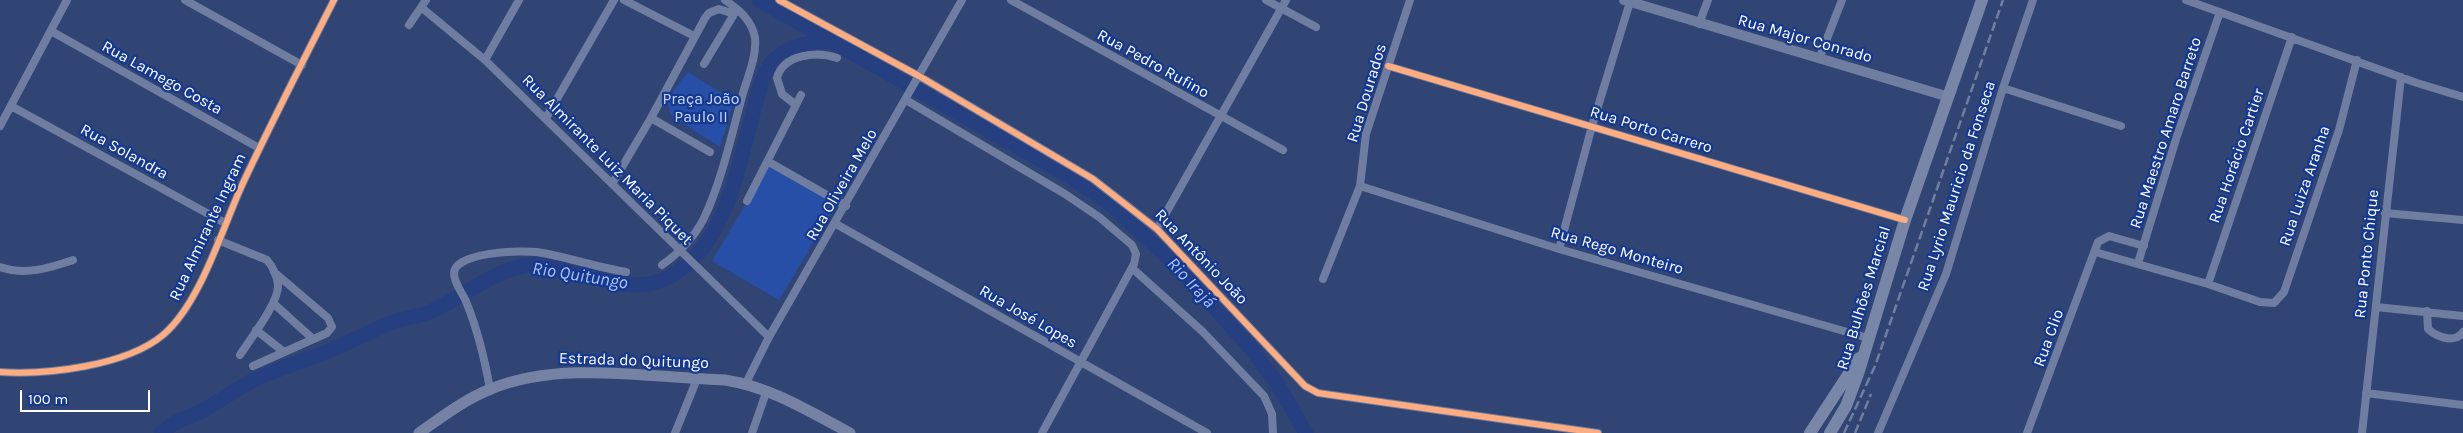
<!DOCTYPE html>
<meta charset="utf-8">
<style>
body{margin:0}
#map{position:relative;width:2463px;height:433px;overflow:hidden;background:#314575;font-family:Karla,sans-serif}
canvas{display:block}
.scale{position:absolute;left:20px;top:390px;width:130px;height:22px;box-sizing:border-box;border:2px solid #fff;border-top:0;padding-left:6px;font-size:15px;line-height:18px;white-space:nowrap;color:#fff;-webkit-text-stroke:4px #153891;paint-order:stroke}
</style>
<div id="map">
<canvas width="2463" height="433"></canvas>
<div class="scale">100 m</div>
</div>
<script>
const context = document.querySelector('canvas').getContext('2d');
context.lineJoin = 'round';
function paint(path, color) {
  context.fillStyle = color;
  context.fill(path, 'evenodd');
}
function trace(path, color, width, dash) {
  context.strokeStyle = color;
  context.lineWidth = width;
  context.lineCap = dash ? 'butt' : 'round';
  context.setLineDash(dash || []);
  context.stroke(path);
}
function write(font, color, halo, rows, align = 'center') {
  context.font = font + ' Karla,sans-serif';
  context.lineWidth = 4.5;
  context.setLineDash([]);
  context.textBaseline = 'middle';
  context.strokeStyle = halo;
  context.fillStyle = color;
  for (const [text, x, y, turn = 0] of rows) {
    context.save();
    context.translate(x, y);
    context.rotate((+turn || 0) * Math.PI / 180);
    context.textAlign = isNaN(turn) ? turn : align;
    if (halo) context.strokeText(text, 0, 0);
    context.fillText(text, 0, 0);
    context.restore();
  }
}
const green = new Path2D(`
 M688,72L734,101L720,147L673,117C660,102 679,84 688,72Z
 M769,165L836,204L779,300L712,261Z`);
const river = new Path2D(`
 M759,0L1064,173L1109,203L1176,265L1251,348L1276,382L1306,433
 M161,433C174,420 190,418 206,409C223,399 239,387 258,378C280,368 304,361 326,352C349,343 370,331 393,322C405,317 419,317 430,312C461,298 499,266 532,265C578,263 621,300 667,278C727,248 738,164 755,106C759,91 763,71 775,59C792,44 810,43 831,41`);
const minor = new Path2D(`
 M185,0L302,65
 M624,0L694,36
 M779,0L919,76L1093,179L1157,229L1305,386L1318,393L1598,433
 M1011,0L1283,150
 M1266,0L1316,27
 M2186,0L2417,83L2463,97
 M422,8L485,60L769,337
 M1699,24L1708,0
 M409,25L426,0
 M51,31L259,148
 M1819,59L1842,0
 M485,60L519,0
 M704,64L736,11
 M1388,66L1905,220
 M2003,88L2121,126
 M801,95L796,105L782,94L777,78C783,54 817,51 837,58
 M906,100L1065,194L1099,217L1132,245L1136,254L1134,264L1042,433
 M11,106L225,223
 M546,118L614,0
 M651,118L710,152
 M0,126L67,0
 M769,162L846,206
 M612,184L651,118L705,18L709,13L719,9L734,14
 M1360,186L1559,249L1868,338
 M747,201L796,105
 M2385,213L2463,220
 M836,224L1207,433
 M1157,229L1286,0
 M218,240L267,260C273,267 277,276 278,285C279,303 250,339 240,355
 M1559,249L1592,126L1630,2
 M2095,252L2208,284L2260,302L2274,303L2284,292L2339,130L2357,60
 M2138,263L2176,139L2220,12
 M662,265C679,253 693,239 703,220C721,184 732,133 743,93C748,76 757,55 755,38C752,20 738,9 725,0
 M0,267C24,276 50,268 73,260
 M1132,268L1203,332L1264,396L1272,414L1273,433
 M1323,279L1360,186L1366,134L1410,0
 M2208,284L2292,37
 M273,303L313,339
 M2376,307L2463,316
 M2427,311L2428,329C2437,337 2455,344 2463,332
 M256,330L284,352
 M253,366L327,333L332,327L328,318L274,272
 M0,372C47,375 126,366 163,335C201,303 222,228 243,183C272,121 303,61 334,0
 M746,383L769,337L962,0
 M490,389C485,361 478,331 467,304C464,294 454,285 454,273C455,252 520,250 537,252C567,257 596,267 626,272
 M2366,393L2463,405
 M675,433L697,379
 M752,433L767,390
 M1878,433L1946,274L2003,88L2033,0
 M2027,433L2098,242L2109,236L2144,246
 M2362,433L2401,77`);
const tertiary = new Path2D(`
 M1624,0L1949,97`);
const secondary = new Path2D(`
 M419,433C442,417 465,399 491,389C561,360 651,378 725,380C771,387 810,412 850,433`);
const primary = new Path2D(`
 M1810,433L1859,358
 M1830,433L1846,406L1858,374L1905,220L1982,0`);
const rail = new Path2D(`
 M1844,433L1875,366L2003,0
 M1855,433L1871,394`);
const cycleway = new Path2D(`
 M779,0L919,76L1093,179L1157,229L1305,386L1318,393L1598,433
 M1388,66L1905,220
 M0,372C47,375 126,366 163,335C201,303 222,228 243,183C272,121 303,61 334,0`);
const streetNames = [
 ["Rua Major Conrado",1805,39,16],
 ["Rua Pedro Rufino",1153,64,29],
 ["Rua Lamego Costa",162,78,29],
 ["Rua Dourados",1367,93,-73],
 ["Rua Porto Carrero",1651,130,17],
 ["Rua Maestro Amaro Barreto",2166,133,-72],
 ["Rua Solandra",124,152,29],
 ["Rua Horácio Cartier",2237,156,-71],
 ["Rua Almirante Luiz Maria Piquet",607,160,45],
 ["Rua Oliveira Melo",842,185,-60],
 ["Rua Lyrio Mauricio da Fonseca",1957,186,-72],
 ["Rua Luiza Aranha",2305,186,-71],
 ["Rua Almirante Ingram",208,227,-65],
 ["Rua Rego Monteiro",1617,251,16],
 ["Rua Ponto Chique",2367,254,-84],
 ["Rua Antônio João",1201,257,46],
 ["Rua Bulhões Marcial",1864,298,-73],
 ["Rua José Lopes",1028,317,30],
 ["Rua Clio",2049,338,-70],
 ["Estrada do Quitungo",634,361,2]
];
const parkNames = [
 ["Praça João",701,99],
 ["Paulo II",701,117]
];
const waterNames = [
 ["Rio Quitungo",580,276,9],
 ["Rio Irajá",1191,283,47]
];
paint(green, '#284fa8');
trace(river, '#253f80', 15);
trace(minor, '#6e7da0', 8);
trace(tertiary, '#6e7da0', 10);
trace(secondary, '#7582a4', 11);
trace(primary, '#7886a7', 12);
trace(rail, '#707ea0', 2.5, [9, 4]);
trace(cycleway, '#ffac80', 6);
write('16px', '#fff', '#153891', streetNames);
write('16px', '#c9d8fc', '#153891', parkNames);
write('italic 18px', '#aec4f8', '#153891', waterNames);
</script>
